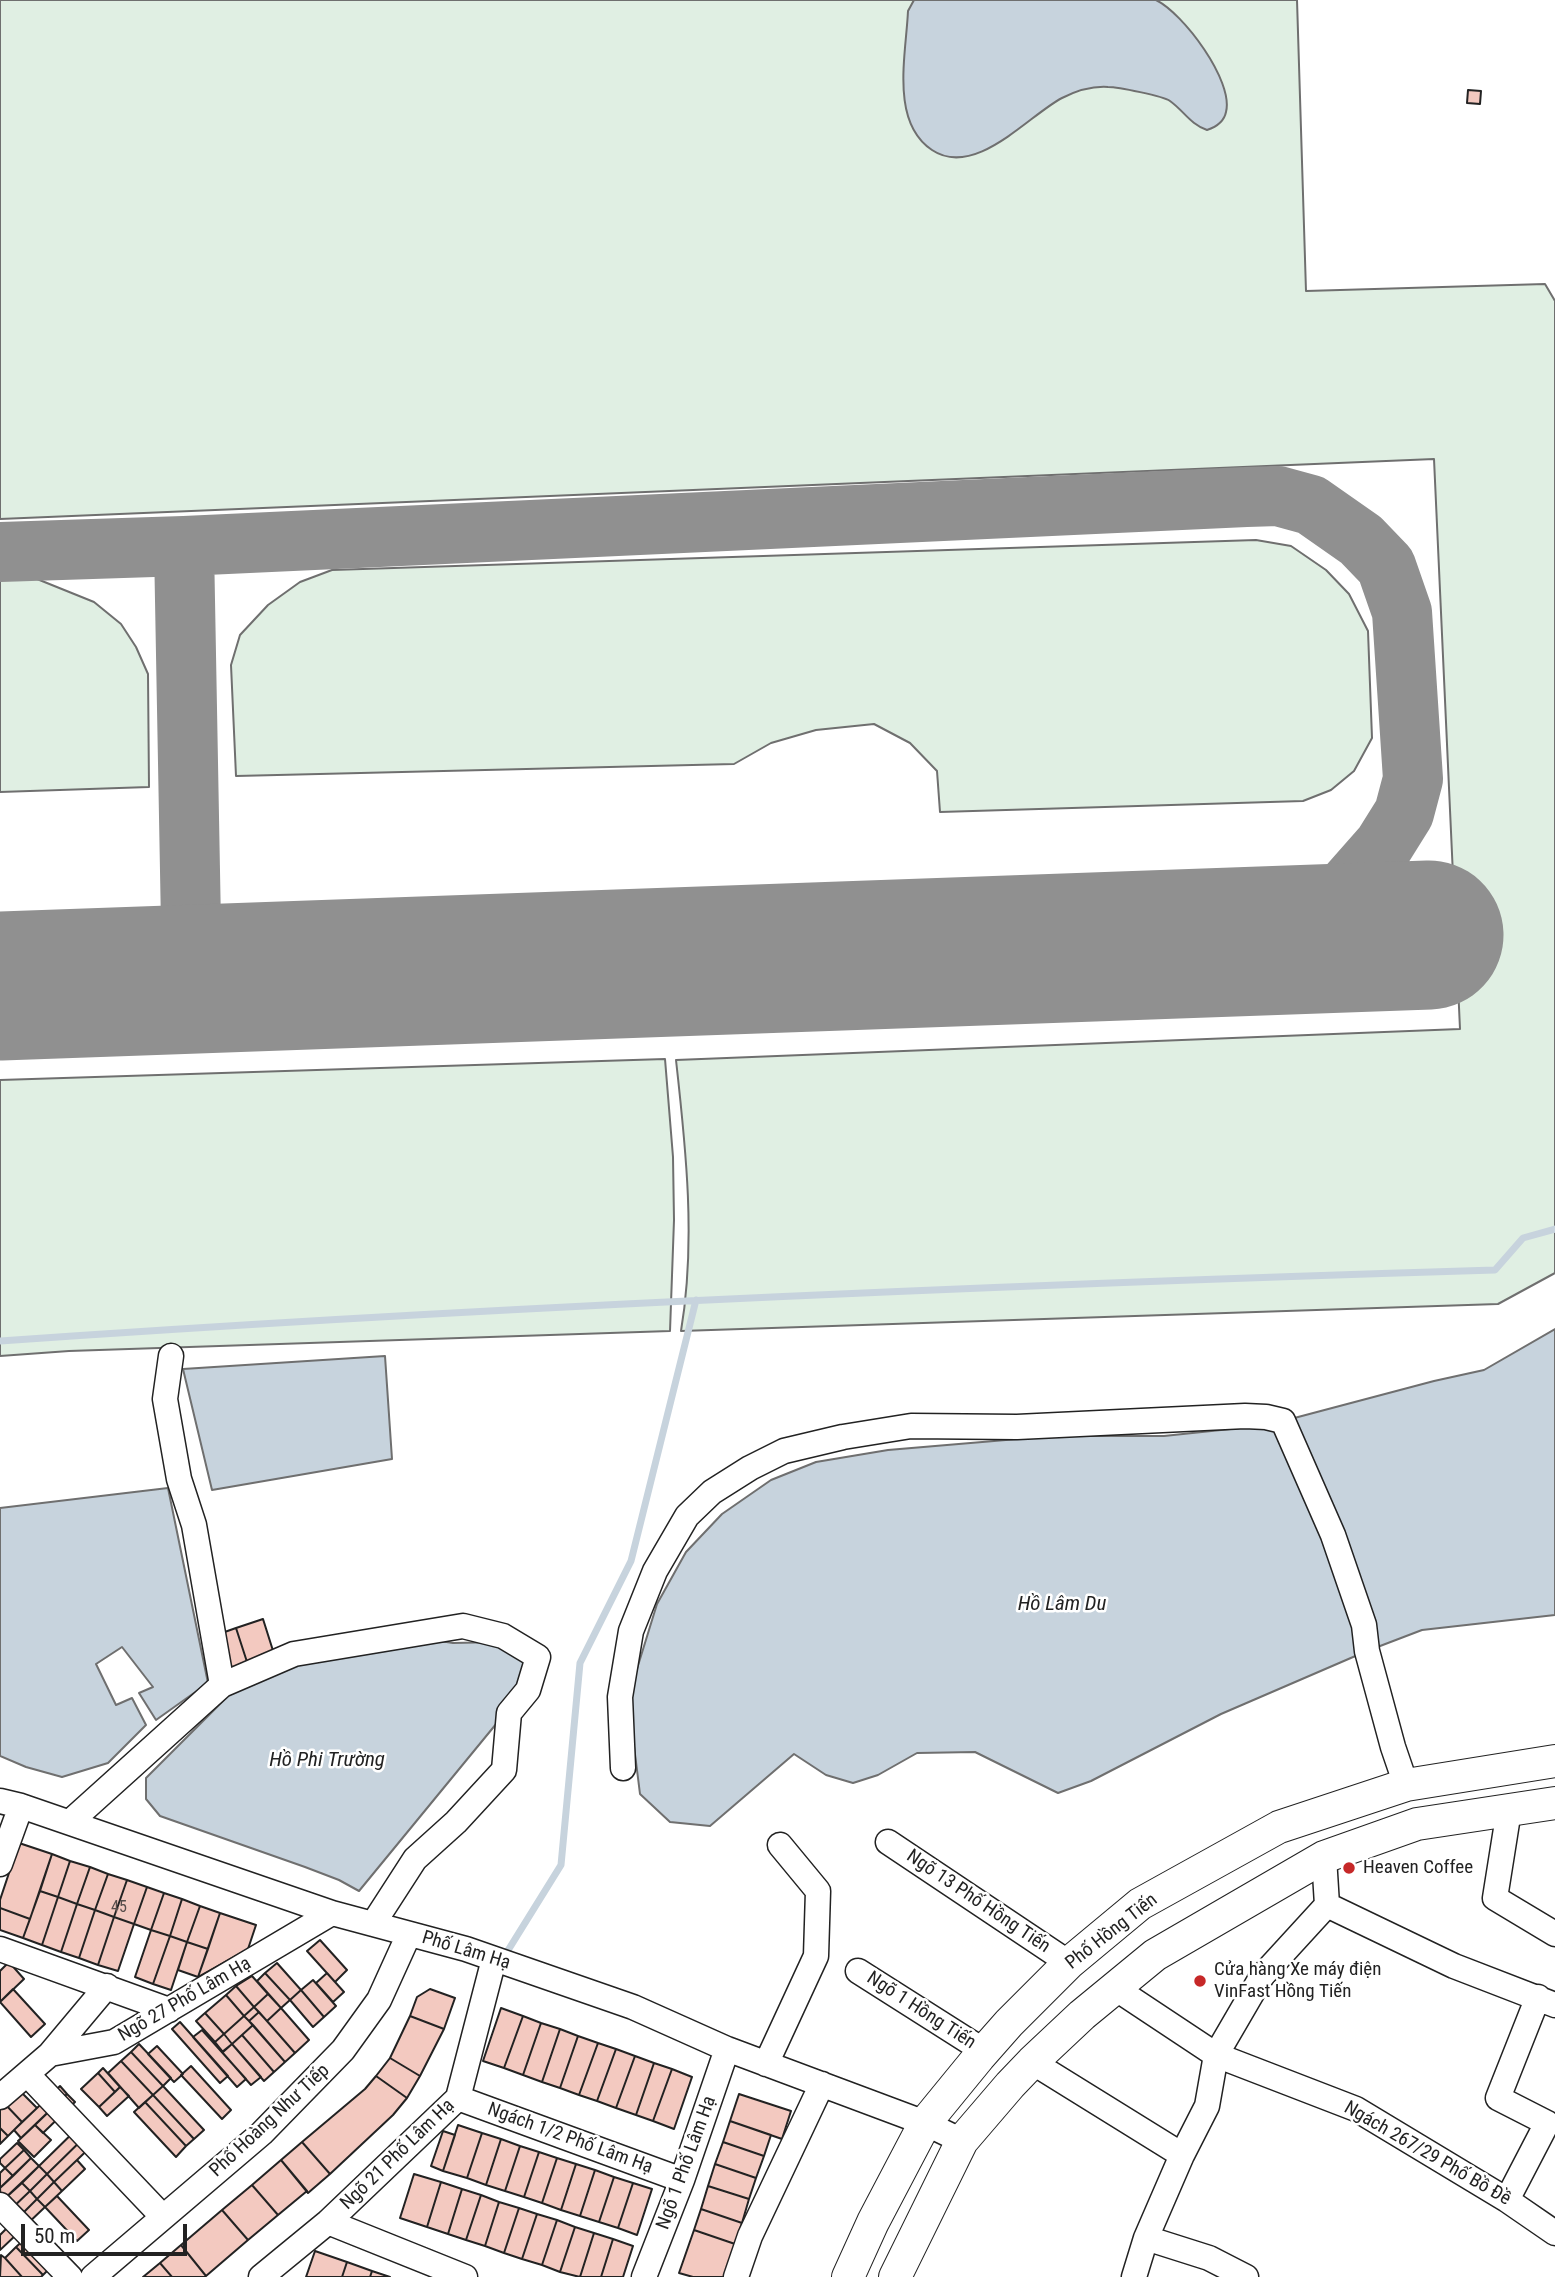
<!DOCTYPE html>
<meta charset="utf-8">
<style>
body{margin:0}
#map{position:relative;width:1555px;height:2277px;overflow:hidden;background:#fff;font-family:"Roboto Condensed",sans-serif}
canvas{display:block}
.scale{position:absolute;left:21px;top:2224px;width:166px;height:32px;box-sizing:border-box;border:4px solid #222;border-top:0;padding-left:9px;font-size:21px;line-height:24px;white-space:nowrap;color:#222;-webkit-text-stroke:5px #fff;paint-order:stroke}
</style>
<div id="map">
<canvas width="1555" height="2277"></canvas>
<div class="scale">50 m</div>
</div>
<script>
const context = document.querySelector('canvas').getContext('2d');
context.lineJoin = 'round';
function paint(path, color) {
  context.fillStyle = color;
  context.fill(path, 'evenodd');
}
function trace(path, color, width, dash) {
  context.strokeStyle = color;
  context.lineWidth = width;
  context.lineCap = dash ? 'butt' : 'round';
  context.setLineDash(dash || []);
  context.stroke(path);
}
function write(font, color, halo, rows, align = 'center') {
  context.font = font + ' "Roboto Condensed",sans-serif';
  context.lineWidth = 5;
  context.setLineDash([]);
  context.textBaseline = 'middle';
  context.strokeStyle = halo;
  context.fillStyle = color;
  for (const [text, x, y, turn = 0] of rows) {
    context.save();
    context.translate(x, y);
    context.rotate((+turn || 0) * Math.PI / 180);
    context.textAlign = isNaN(turn) ? turn : align;
    if (halo) context.strokeText(text, 0, 0);
    context.fillText(text, 0, 0);
    context.restore();
  }
}
const green = new Path2D(`
 M0,0H1297L1306,291L1545,284L1555,301V1273L1498,1304L681,1331C696,1242 686,1149 676,1060L1460,1029L1434,459L0,519Z
 M1256,540L1291,546L1326,570L1349,594L1368,631L1372,738L1354,771L1331,790L1303,801L940,812L937,771L910,743L874,724L816,730L771,743L734,764L236,776L231,665L240,635L268,605L300,582L332,570Z
 M0,576L37,579L94,602L121,624L136,647L148,674L149,787L0,792Z
 M665,1059L673,1157L674,1220L670,1331L69,1351L0,1356V1080Z`);
const water = new Path2D(`
 M914,0H1156C1183,13 1234,81 1226,112C1224,122 1216,127 1207,130C1190,124 1184,111 1170,101C1163,96 1118,87 1108,87C1093,86 1076,91 1062,98C1029,115 975,179 932,150C890,122 906,55 908,11Z
 M1555,1329V1615L1422,1630L1367,1651L1221,1714L1091,1781L1058,1793L975,1752L917,1753L878,1775L853,1783L826,1775L794,1754L710,1826L670,1822L640,1794L628,1698L657,1604L686,1552L722,1514L771,1480L816,1462L888,1450L1053,1436H1164L1259,1426L1283,1421L1434,1381L1484,1370Z
 M385,1356L392,1459L212,1490L183,1369Z
 M168,1488L208,1683L156,1720L139,1693L153,1687L122,1647L96,1664L116,1705L132,1698L146,1725L108,1763L62,1777L26,1767L0,1756V1508Z
 M427,1639L453,1643L500,1642L529,1658L524,1690L359,1891L339,1880L305,1867L160,1816L146,1799V1778L247,1677L284,1659Z`);
const stream = new Path2D(`
 M0,1341C498,1306 996,1285 1495,1270L1523,1238L1555,1229
 M507,1952L561,1865L580,1663L631,1561L696,1300`);
const taxiway = new Path2D(`
 M184,546L192,979
 M0,552L184,546L1246,497L1278,496L1311,505L1361,540L1386,566L1402,612L1413,779L1404,813L1384,845L1347,887L1317,909L1244,942`);
const runway = new Path2D(`
 M0,986L1429,935`);
const building = new Path2D(`
 M1468,90L1481,91L1480,104L1467,103Z
 M263,1619L275,1657L248,1665L236,1628Z
 M236,1628L248,1665L232,1671L219,1634Z
 M19,1843L52,1854L30,1919L0,1908V1900Z
 M52,1854L70,1861L58,1897L40,1891Z
 M70,1861L90,1867L77,1904L58,1897Z
 M90,1867L108,1874L95,1910L77,1904Z
 M108,1874L127,1880L114,1917L95,1910Z
 M127,1880L147,1887L134,1924L114,1917Z
 M147,1887L164,1893L151,1930L134,1924Z
 M40,1891L58,1897L42,1945L23,1938Z
 M164,1893L182,1899L170,1936L151,1930Z
 M58,1897L77,1904L61,1952L42,1945Z
 M182,1899L200,1906L187,1942L170,1936Z
 M77,1904L95,1910L79,1958L61,1952Z
 M200,1906L220,1913L208,1949L187,1942Z
 M0,1908L30,1919L23,1938L0,1930Z
 M95,1910L114,1917L98,1965L79,1958Z
 M220,1913L256,1925L248,1949L198,1977Z
 M114,1917L134,1924L118,1971L98,1965Z
 M151,1930L170,1936L153,1984L135,1977Z
 M170,1936L187,1942L171,1990L153,1984Z
 M320,1940L347,1970L335,1982L307,1951Z
 M187,1942L208,1949L198,1977L178,1970Z
 M9,1962L24,1979L0,2002V1971Z
 M277,1963L301,1990L290,2000L265,1973Z
 M265,1973L290,2000L281,2008L257,1981Z
 M327,1973L344,1992L333,2002L316,1983Z
 M252,1976L268,1994L254,2007L236,1986Z
 M313,1980L336,2006L324,2017L301,1990Z
 M236,1986L254,2007L244,2016L226,1995Z
 M13,1989L45,2024L31,2037L0,2002Z
 M430,1989L455,1998L444,2029L410,2016L417,1997Z
 M301,1990L324,2017L313,2027L290,2000Z
 M268,1994L281,2008L267,2021L254,2007Z
 M226,1995L244,2016L224,2034L205,2013Z
 M254,2007L259,2012L249,2021L244,2016Z
 M281,2008L309,2040L295,2053L267,2021Z
 M501,2008L523,2016L504,2068L483,2061Z
 M259,2012L295,2053L285,2062L249,2021Z
 M205,2013L224,2034L215,2042L196,2021Z
 M244,2016L253,2025L232,2044L224,2034Z
 M410,2016L444,2029L420,2076L390,2058Z
 M523,2016L541,2023L523,2075L504,2068Z
 M180,2022L228,2076L220,2083L172,2029Z
 M541,2023L560,2029L542,2082L523,2075Z
 M253,2025L285,2062L274,2072L242,2035Z
 M560,2029L578,2036L560,2088L542,2082Z
 M202,2030L246,2079L237,2087L193,2037Z
 M224,2034L232,2044L223,2052L215,2042Z
 M242,2035L274,2072L264,2081L232,2044Z
 M578,2036L598,2043L579,2095L560,2088Z
 M598,2043L616,2049L597,2101L579,2095Z
 M139,2044L171,2078L163,2086L131,2052Z
 M232,2044L261,2077L251,2085L222,2052Z
 M157,2046L183,2074L174,2082L148,2054Z
 M616,2049L635,2056L616,2108L597,2101Z
 M131,2052L163,2086L153,2095L121,2061Z
 M635,2056L654,2063L636,2115L616,2108Z
 M390,2058L420,2076L407,2098L376,2076Z
 M121,2061L153,2095L139,2108L108,2073Z
 M654,2063L672,2069L653,2121L636,2115Z
 M191,2066L231,2110L222,2119L181,2075Z
 M103,2068L120,2087L115,2092L98,2073Z
 M672,2069L692,2077L674,2129L653,2121Z
 M98,2073L115,2092L99,2107L81,2089Z
 M376,2076L407,2098L393,2115L330,2174L302,2142L365,2089Z
 M60,2086L67,2094L21,2138L14,2130Z
 M163,2086L204,2130L194,2139L153,2095Z
 M120,2087L129,2096L107,2116L99,2107Z
 M19,2090L37,2108L22,2122L5,2104Z
 M67,2094L75,2102L43,2133L35,2125Z
 M739,2094L791,2111L782,2139L730,2121Z
 M153,2095L194,2139L186,2146L145,2102Z
 M145,2102L186,2146L176,2157L134,2112Z
 M5,2104L22,2122L8,2136L0,2128V2109Z
 M85,2121L93,2129L47,2174L39,2166Z
 M730,2121L771,2135L764,2156L723,2142Z
 M35,2125L51,2140L34,2157L18,2141Z
 M458,2125L482,2133L467,2178L443,2171Z
 M0,2128L8,2136L0,2144Z
 M93,2129L101,2137L54,2182L47,2174Z
 M443,2131L455,2135L443,2171L431,2166Z
 M482,2133L501,2139L486,2185L467,2178Z
 M501,2139L520,2146L505,2191L486,2185Z
 M302,2142L330,2174L308,2193L281,2160Z
 M723,2142L764,2156L756,2178L715,2164Z
 M17,2143L24,2150L5,2168L0,2163V2159Z
 M520,2146L539,2152L524,2197L505,2191Z
 M24,2150L31,2158L13,2176L5,2168Z
 M539,2152L557,2158L542,2203L524,2197Z
 M31,2158L39,2166L1,2202L0,2188Z
 M557,2158L576,2164L561,2210L542,2203Z
 M77,2160L85,2169L62,2191L54,2182Z
 M281,2160L307,2191L278,2215L252,2185Z
 M576,2164L595,2170L580,2216L561,2210Z
 M715,2164L756,2178L749,2199L708,2186Z
 M39,2166L47,2174L30,2191L22,2183Z
 M5,2168L13,2176L0,2188V2173Z
 M595,2170L614,2177L599,2222L580,2216Z
 M47,2174L54,2182L37,2199L30,2191Z
 M414,2174L441,2182L427,2227L400,2218Z
 M614,2177L633,2183L618,2228L599,2222Z
 M54,2182L62,2191L45,2207L37,2199Z
 M441,2182L462,2189L448,2234L427,2227Z
 M22,2183L30,2191L9,2211L1,2202Z
 M633,2183L652,2189L637,2235L618,2228Z
 M252,2185L278,2215L248,2240L222,2210Z
 M708,2186L749,2199L742,2223L701,2209Z
 M462,2189L481,2195L466,2240L448,2234Z
 M30,2191L37,2199L17,2219L9,2211Z
 M481,2195L499,2202L485,2246L466,2240Z
 M57,2196L89,2230L77,2241L45,2207Z
 M37,2199L45,2207L24,2227L17,2219Z
 M499,2202L519,2208L504,2253L485,2246Z
 M519,2208L537,2214L522,2259L504,2253Z
 M701,2209L742,2223L735,2244L694,2230Z
 M222,2210L248,2240L206,2276L181,2245Z
 M537,2214L557,2220L542,2265L522,2259Z
 M557,2220L575,2227L560,2272L542,2265Z
 M9,2226L17,2234L0,2250V2235Z
 M575,2227L594,2233L580,2277L560,2272Z
 M694,2230L735,2244L724,2277H693L679,2273Z
 M594,2233L613,2239L601,2277H580Z
 M28,2236L54,2264L43,2275L16,2247Z
 M613,2239L633,2246L623,2277H601Z
 M181,2245L206,2276L205,2277H172L160,2263Z
 M16,2247L43,2275L41,2277H22L5,2258Z
 M315,2251L347,2262L342,2277H306Z
 M1,2255L5,2258L22,2277H0Z
 M347,2262L372,2271L370,2277H342Z
 M160,2263L172,2277H143Z
 M372,2271L390,2277H370Z`);
const minor = new Path2D(`
 M171,1356L165,1399L179,1479L194,1525L222,1685
 M623,1768L620,1697L631,1631L655,1571L687,1516L712,1492L750,1468L784,1451L843,1437L911,1426L1017,1427L1245,1416L1266,1417L1283,1421L1333,1535L1364,1625L1367,1651L1393,1747L1406,1785
 M0,1801L21,1806L332,1913L466,1949L633,2007L727,2049L925,2123L962,2141
 M1509,1810L1495,1898L1555,1934
 M70,1822L222,1685L294,1654L463,1626L503,1636L538,1657L528,1690L509,1713L504,1770L456,1822L415,1859L373,1924
 M888,1842L1069,1963
 M0,1864L21,1806
 M1327,1905L1454,1966L1555,2005
 M0,1949L169,2010
 M858,1971L984,2051
 M1115,1988L1216,2055L1356,2109L1507,2200L1555,2233
 M50,2054L107,1986
 M1032,2062L1182,2155
 M766,2064L816,1956L818,1891L780,1845
 M27,2074L163,2217
 M0,2097L50,2054L114,2042L332,1913
 M458,2098L682,2180
 M1507,2200L1547,2123L1498,2098L1538,1997
 M0,2205L70,2277
 M328,2222L465,2277
 M1146,2238L1209,2258L1246,2277
 M93,2277L262,2133L343,2050L379,2000L409,1934
 M261,2277L328,2222L458,2098L494,1959
 M644,2277L682,2180L727,2049
 M736,2277L750,2236L822,2084
 M1134,2277L1146,2238L1182,2155L1207,2106L1216,2055L1262,1976L1327,1905L1324,1857`);
const major = new Path2D(`
 M848,2277L873,2222L925,2123L979,2057L1009,2023L1069,1963L1140,1904L1279,1827L1406,1785L1555,1761
 M895,2277L962,2141L1010,2085L1032,2062L1082,2015L1155,1955L1324,1857L1417,1824L1555,1803`);
const markers = [
 [1349,1868,7,"#c62828"],
 [1200,1981,7,"#c62828"]
];
const numberNames = [
 ["45",119,1908]
];
const poiNames = [
 ["Heaven Coffee",1363,1868],
 ["Cửa hàng Xe máy điện",1214,1970],
 ["VinFast Hồng Tiến",1214,1992]
];
const streetNames = [
 ["Ngõ 13 Phố Hồng Tiến",978,1902,34],
 ["Phố Hồng Tiến",1112,1932,-38],
 ["Phố Lâm Hạ",466,1951,17],
 ["Ngõ 27 Phố Lâm Hạ",185,2000,-30],
 ["Ngõ 1 Hồng Tiến",921,2011,33],
 ["Phố Hoàng Như Tiếp",270,2121,-43],
 ["Ngách 1/2 Phố Lâm Hạ",570,2139,20],
 ["Ngách 267/29 Phố Bồ Đề",1427,2154,30],
 ["Ngõ 21 Phố Lâm Hạ",398,2155,-44],
 ["Ngõ 1 Phố Lâm Hạ",687,2163,-70]
];
const waterNames = [
 ["Hồ Lâm Du",1062,1605],
 ["Hồ Phi Trường",327,1761]
];
paint(green, '#e0efe3');
trace(green, '#6f6f6f', 2);
paint(water, '#c7d3dd');
trace(water, '#6f6f6f', 2);
trace(stream, '#c7d3dd', 7);
trace(taxiway, '#909090', 60);
trace(runway, '#909090', 149);
paint(building, '#f3c9c0');
trace(building, '#222', 2);
trace(minor, '#222', 27);
trace(major, '#222', 34);
trace(minor, '#fff', 24);
trace(major, '#fff', 32);
for (const [x, y, r, color] of markers) {
  const dot = new Path2D();
  dot.arc(x, y, r, 0, 2 * Math.PI);
  context.fillStyle = color;
  context.fill(dot);
  trace(dot, '#fff', 2.5);
}
write('16px', '#564c4a', null, numberNames);
write('19px', '#222', '#fff', poiNames, 'left');
write('19px', '#222', '#fff', streetNames);
write('italic 21px', '#222', '#fff', waterNames);
</script>
